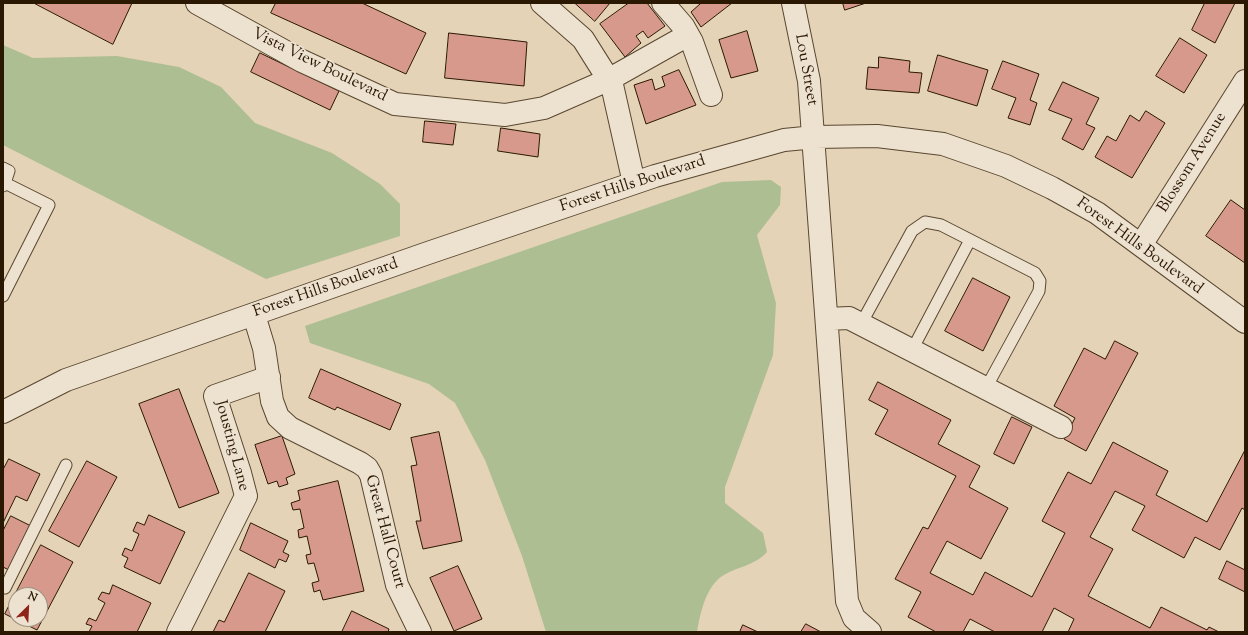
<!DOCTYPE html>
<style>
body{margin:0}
#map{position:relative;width:1248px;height:635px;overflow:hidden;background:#e4d3b7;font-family:"Sorts Mill Goudy",serif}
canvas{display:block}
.frame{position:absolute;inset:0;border:4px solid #2b1803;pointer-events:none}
.north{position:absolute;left:8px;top:587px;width:40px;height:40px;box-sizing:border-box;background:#ede2d0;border:1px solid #9f917e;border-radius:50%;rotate:24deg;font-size:11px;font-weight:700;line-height:16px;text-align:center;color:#2b1803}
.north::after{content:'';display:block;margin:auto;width:14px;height:18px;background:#8f2418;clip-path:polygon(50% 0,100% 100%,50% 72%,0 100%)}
</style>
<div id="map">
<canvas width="1248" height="635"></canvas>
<div class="frame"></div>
<div class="north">N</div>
</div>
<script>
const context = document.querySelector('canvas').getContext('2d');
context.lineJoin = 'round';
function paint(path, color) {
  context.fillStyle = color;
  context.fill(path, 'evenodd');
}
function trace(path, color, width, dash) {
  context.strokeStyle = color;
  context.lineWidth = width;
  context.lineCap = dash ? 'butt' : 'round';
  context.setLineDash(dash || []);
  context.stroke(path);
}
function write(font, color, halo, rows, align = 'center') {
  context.font = font + ' "Sorts Mill Goudy",serif';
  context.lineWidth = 3.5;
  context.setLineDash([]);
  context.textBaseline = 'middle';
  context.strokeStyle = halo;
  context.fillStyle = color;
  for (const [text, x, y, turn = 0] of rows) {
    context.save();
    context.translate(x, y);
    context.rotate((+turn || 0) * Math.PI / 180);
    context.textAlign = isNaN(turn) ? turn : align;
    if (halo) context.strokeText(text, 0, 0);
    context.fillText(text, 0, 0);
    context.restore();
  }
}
const green = new Path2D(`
 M3,45L33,58L117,56L179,67L221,87L255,123L332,153L380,184L400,204V236L266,279L3,145Z
 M771,180L781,187L780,205L757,235L776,303L773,355L725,487V503L763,533L767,552C754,566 739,566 724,575C706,585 700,614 697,632H546L522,556L485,460L455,403L429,384L310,343L305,326L722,182Z`);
const building = new Path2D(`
 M34,3H132L113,44Z
 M276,3H362L426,33L406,74L271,13Z
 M575,3H610L595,21Z
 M629,3H647L665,26L648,38L643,31L636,36L641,43L625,57L600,24Z
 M699,3H732L701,27L691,12L700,4Z
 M843,3H866L845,10Z
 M1205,3H1235L1215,43L1192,30Z
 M747,31L758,71L731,78L719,40Z
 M449,33L527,42L524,86L445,78Z
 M1180,38L1207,55L1184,93L1156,76Z
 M260,53L339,91L330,110L251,72Z
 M938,55L988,70L977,106L928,91Z
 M879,57L910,61L909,72L922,73L919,93L866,89L868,67L878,68Z
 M1003,61L1039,74L1030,100L1037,103L1030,125L1008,118L1016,98L992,89Z
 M679,70L696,105L646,124L634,85L652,79L655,90L665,86L662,77Z
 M1063,82L1099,98L1086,124L1095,128L1083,150L1062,139L1072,119L1049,110Z
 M1146,111L1165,123L1132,178L1095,157L1107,136L1116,141L1130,115L1139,121Z
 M425,121L456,124L453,145L423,142Z
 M501,128L540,134L538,157L498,151Z
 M1231,200L1245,210V263L1206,236Z
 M973,278L1010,297L983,351L945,331Z
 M1115,341L1138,353L1086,451L1064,439L1075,418L1054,406L1084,348L1105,359Z
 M321,369L401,404L390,430L337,407L335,410L309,398Z
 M878,382L951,420L938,444L980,466L969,487L1008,508L981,559L947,541L930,573L973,595L985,572L1032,597L1065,533L1042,521L1068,472L1091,484L1113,442L1168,471L1156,495L1207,522L1245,450V510L1242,508L1220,550L1195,537L1184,558L1132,530L1145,506L1115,491L1090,537L1113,549L1088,596L1150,628L1161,607L1207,630L1209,627L1219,632H1068L1074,619L1054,608L1042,632H995L970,619L963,632H936L908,617L921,592L895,579L923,527L928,529L956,476L875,434L888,410L869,400Z
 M179,389L219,493L179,508L139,404Z
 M1012,417L1032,427L1014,464L994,454Z
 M439,432L462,541L423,549L416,521H421L411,466L417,465L411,438Z
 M282,436L295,474L286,478L288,484L279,487L277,481L268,484L255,445Z
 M9,459L40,474L27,501L16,496L3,523V470Z
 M87,461L117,477L79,547L49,531Z
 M338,481L364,591L323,600L320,590L314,592L312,583L319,581L314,563L308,564L306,555L311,554L307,536L299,538L298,530L304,528L300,509L293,510L291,503L300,500L298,491Z
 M149,515L185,532L160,584L124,567L128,558L122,555L125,548L132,551L139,534L133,531L137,522L144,525Z
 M11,516L31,526L9,570L3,567V531Z
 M251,523L288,541L283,552L289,555L286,562L279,559L275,568L240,550Z
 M41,545L73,562L37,630L5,614ZM16,595H40V619H16Z
 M1227,561L1245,570V592L1219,579Z
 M458,566L482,619L454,631L430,578Z
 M249,573L285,591L265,632H213L219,620L224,622Z
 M113,585L151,603L137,632H89L92,626L86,624L89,618L96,621L105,603L98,599L102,592L109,594Z
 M352,611L389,629L388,632H342Z
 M806,624L821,632H801Z
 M743,625L758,632H740Z`);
const service = new Path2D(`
 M3,168L9,171L5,183
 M3,186L5,183L49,205L3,296
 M861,324L912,231L925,222L941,225L1035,273L1040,281L1039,291L986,388
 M912,350L970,240
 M3,587L5,588L66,465`);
const minor = new Path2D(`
 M197,3L302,61L395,104L505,115L544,108L608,80L688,35
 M542,3L583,39L612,85L634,183
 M663,3L683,26L692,42L711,95
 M793,3L809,81L847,601L854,618L870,632
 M1141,245L1245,81
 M254,315L264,348L272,401L278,417L290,428L360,463L367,468L371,475L397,585L420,632
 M827,319L849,318L1061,427
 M3,412L66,380L428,253L655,176L784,140L815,137L877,136L943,144L1006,166L1052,188L1097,213L1245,322
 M178,632L246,496L240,473L215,396L269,377`);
const streetNames = [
 ["Vista View Boulevard",319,66,26],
 ["Lou Street",805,70,80],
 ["Blossom Avenue",1193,163,-58],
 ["Forest Hills Boulevard",633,185,-18],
 ["Forest Hills Boulevard",1139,247,36],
 ["Forest Hills Boulevard",326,289,-19],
 ["Jousting Lane",231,446,75],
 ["Great Hall Court",384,532,75]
];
paint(green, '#aebe93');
paint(building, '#d6998b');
trace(building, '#2b1803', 1);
trace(service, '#594730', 13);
trace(minor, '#594730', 24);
trace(service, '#ede2d0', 11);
trace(minor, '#ede2d0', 22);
write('16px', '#2b1803', '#ede2d0', streetNames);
</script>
